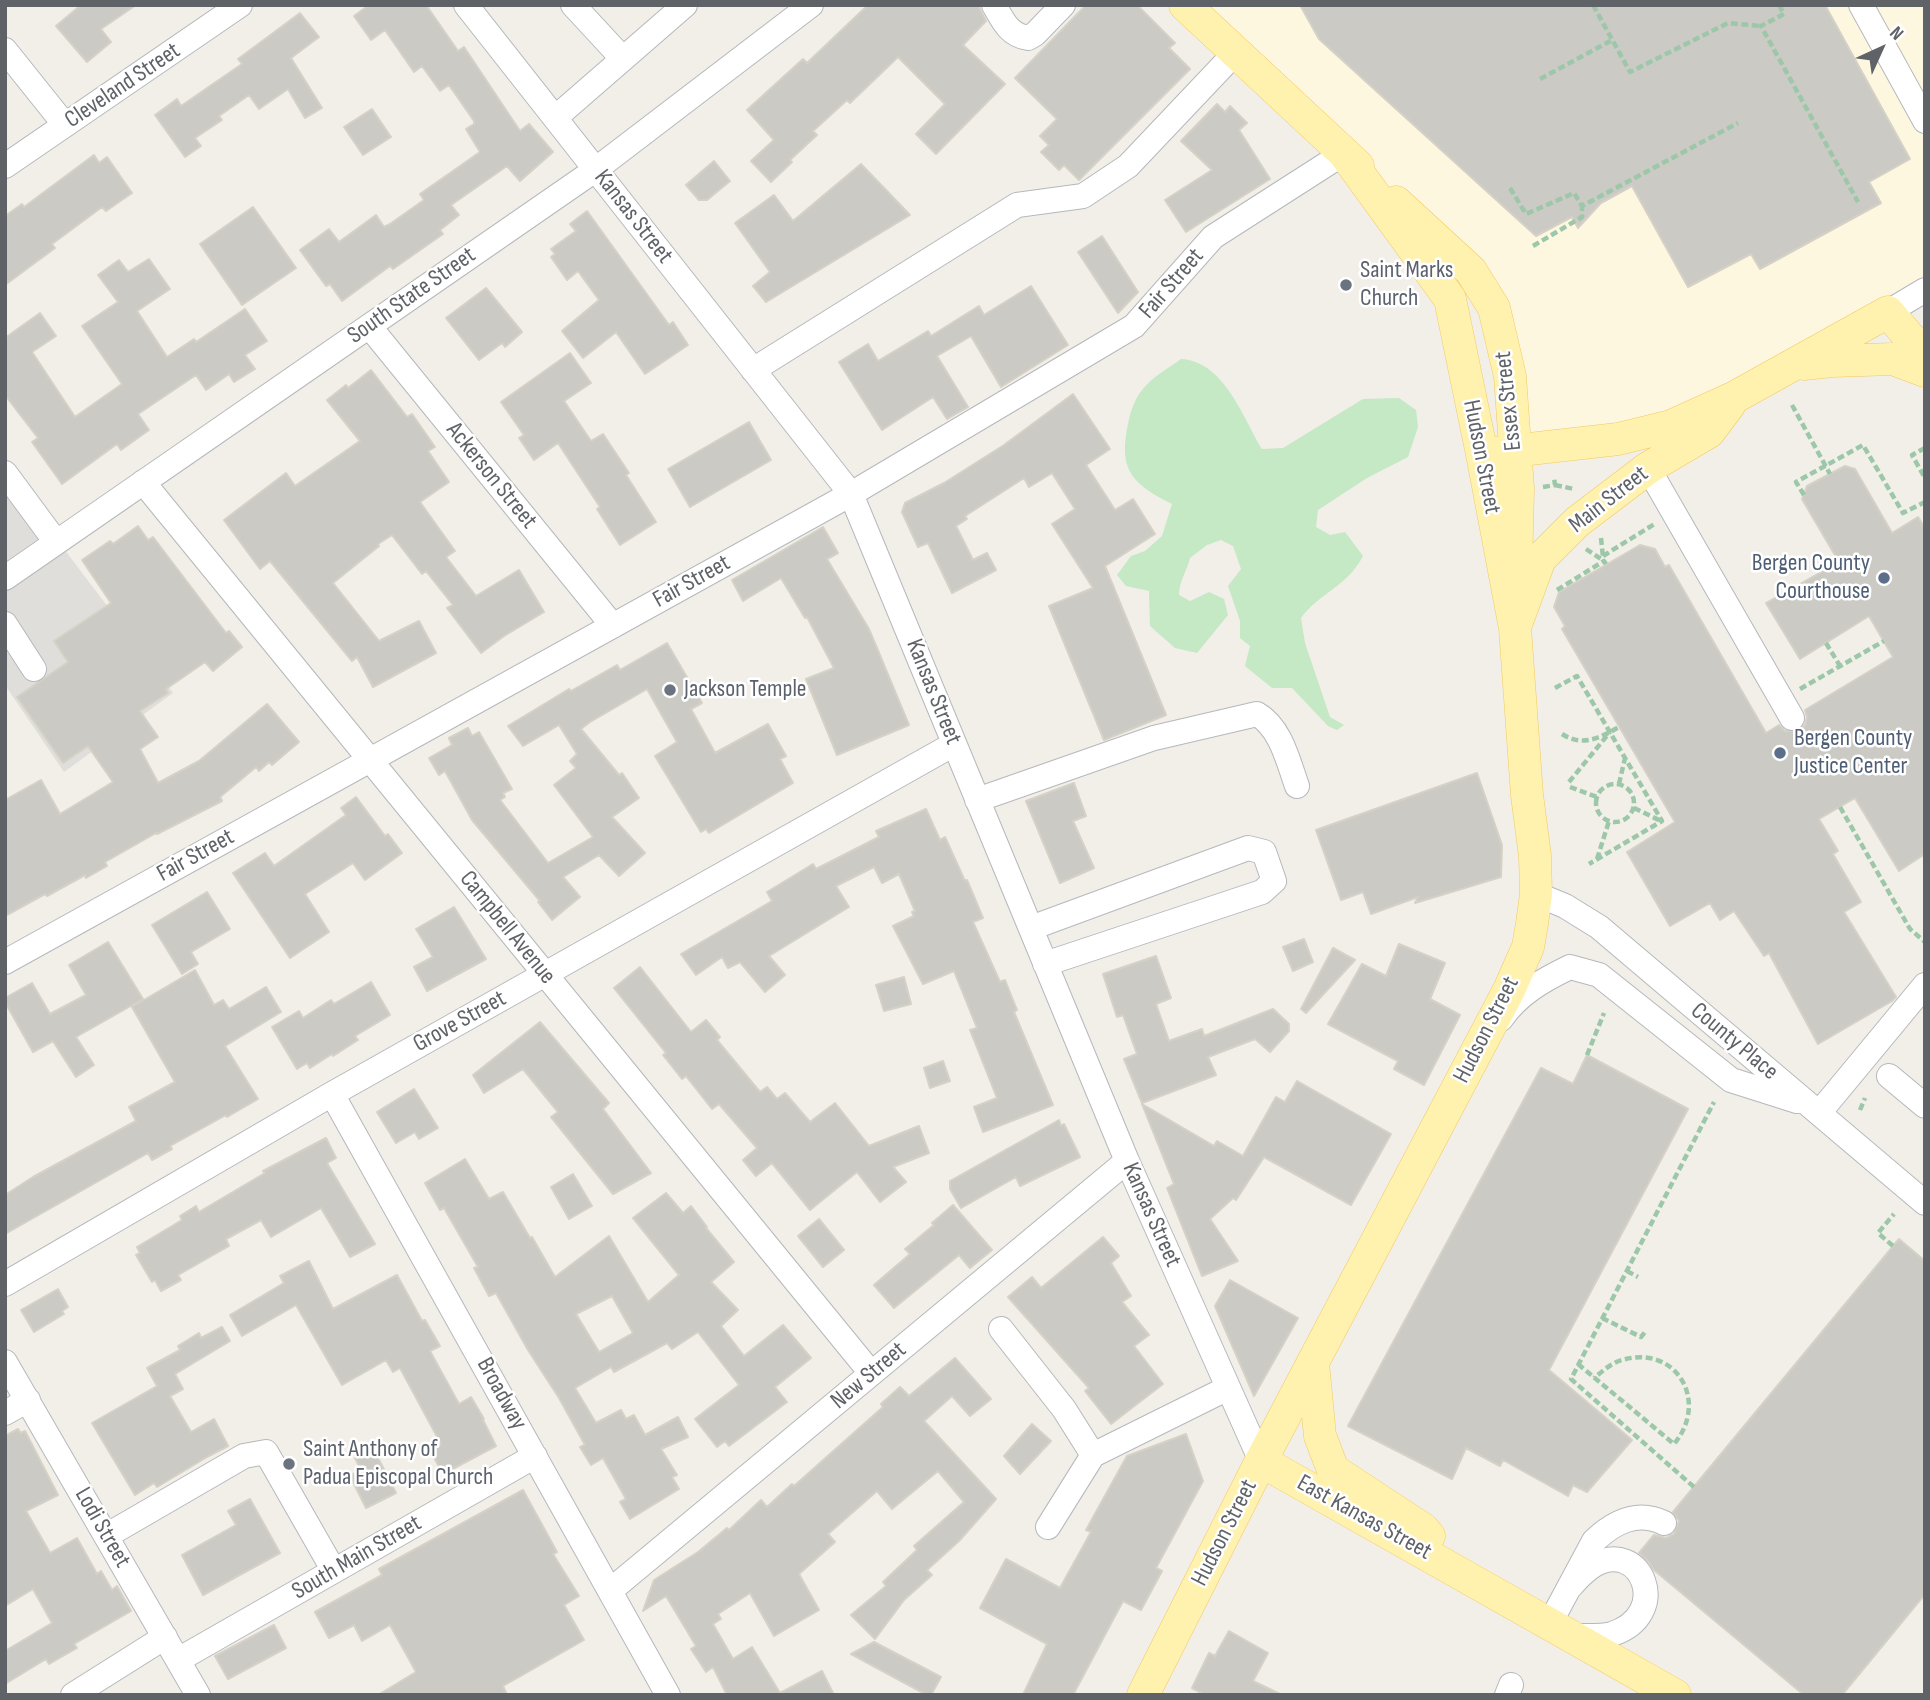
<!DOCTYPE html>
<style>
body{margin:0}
#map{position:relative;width:1930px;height:1700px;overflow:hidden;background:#f1efe8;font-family:"Sofia Sans Condensed",sans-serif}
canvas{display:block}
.frame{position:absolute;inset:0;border:7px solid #5f6368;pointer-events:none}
.north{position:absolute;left:1846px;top:14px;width:70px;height:70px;-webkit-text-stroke:5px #fff;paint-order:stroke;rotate:45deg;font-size:19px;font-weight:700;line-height:28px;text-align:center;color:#5f6368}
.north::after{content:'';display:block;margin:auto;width:24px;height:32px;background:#5f6368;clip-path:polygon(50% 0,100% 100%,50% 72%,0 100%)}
</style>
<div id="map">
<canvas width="1930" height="1700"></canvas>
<div class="frame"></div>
<div class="north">N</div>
</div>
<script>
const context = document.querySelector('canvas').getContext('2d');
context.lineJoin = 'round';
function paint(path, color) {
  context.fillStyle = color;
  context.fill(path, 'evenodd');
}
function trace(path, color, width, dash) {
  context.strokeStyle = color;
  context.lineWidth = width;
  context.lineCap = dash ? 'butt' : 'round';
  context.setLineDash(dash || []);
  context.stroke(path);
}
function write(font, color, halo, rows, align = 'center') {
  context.font = font + ' "Sofia Sans Condensed",sans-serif';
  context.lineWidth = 5;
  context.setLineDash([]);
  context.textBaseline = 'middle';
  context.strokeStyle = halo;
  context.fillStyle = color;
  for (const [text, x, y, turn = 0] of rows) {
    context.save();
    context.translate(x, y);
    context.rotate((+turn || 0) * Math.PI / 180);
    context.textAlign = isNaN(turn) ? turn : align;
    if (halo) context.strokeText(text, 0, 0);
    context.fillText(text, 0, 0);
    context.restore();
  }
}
const commercial = new Path2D(`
 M1185,5H1925V290L1687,425L1519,453L1494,308Z`);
const industrial = new Path2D(`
 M5,471L173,693L64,772L5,685Z`);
const green = new Path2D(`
 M1181,359C1224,361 1243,418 1262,449L1283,448L1363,399L1399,398L1416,410L1418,427L1408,457L1367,478L1318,510L1316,527L1330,535L1345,532L1363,556C1346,588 1320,592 1301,618L1305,643L1330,717L1344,725L1337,730L1328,726L1292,688H1272L1245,666L1250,646L1240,638V621L1228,586L1241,569L1233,546L1221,540L1207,545L1190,558C1187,571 1179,581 1179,595L1190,601L1209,592L1224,599L1228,615L1197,653L1175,648L1150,626L1149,591L1126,586L1117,575L1131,556L1145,551L1162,536L1172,504C1132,484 1118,470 1128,424C1130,412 1135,398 1143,389C1152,377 1169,368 1181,359Z`);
const building = new Path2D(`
 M81,5H136L101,29L111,42L87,62L56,26Z
 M369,5H426L458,51L464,47L520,131L529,124L553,152L520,181L507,166L451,205L459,215L440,230L443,234L393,269L390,266L342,301L330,284L326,286L300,250L329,229L339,242L376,215L384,227L390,224L424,200L420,194L480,152L466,129L474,124V121L449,85L440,91L422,66L414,72L385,30L371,40L354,16Z
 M868,5H978L986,21L963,45L1005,84L936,154L916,134L945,104L898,57L850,103L847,100L813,131L817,135L790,160L792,162L771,182L751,161L774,140L747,110L803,59L807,63Z
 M1086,5H1137L1175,43L1169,48L1190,69L1079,180L1064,165L1059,170L1041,152L1049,145L1040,136L1057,119L1015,78Z
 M1300,5H1825L1910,159L1869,182L1881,203L1760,269L1751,254L1688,287L1632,186L1601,203L1578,228L1572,217L1536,236L1319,39Z
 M300,13L319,37L291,58L322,108L305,118L288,89L259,109L249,95L219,116L222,120L195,138L201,146L185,157L155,115L177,99L181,106L242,64L238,59Z
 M1217,104L1225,112L1230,106L1247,123L1239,130L1270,179L1186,232L1165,200L1212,170L1181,141Z
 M372,109L391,137L363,155L344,127Z
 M94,155L99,163L107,157L132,193L106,211L102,207L52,244L55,248L5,285V216L22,204L24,207Z
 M714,161L730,181L707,200H699L686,185Z
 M861,164L910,215L766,302L753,286L770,272L735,223L774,195L793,221Z
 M253,207L296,268L242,305L200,244Z
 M587,211L669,325L673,322L688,345L645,374L616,332L583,358L562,331L599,300L578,271L567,280L551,257L555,254L551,249L576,231L570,224Z
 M1102,236L1138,292L1118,313L1078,252Z
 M149,259L170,289L137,311L167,357L194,339L196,342L245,309L267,341L245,355L255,369L234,382L229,374L206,390L196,375L138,414L149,430L121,450L117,444L62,484L32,442L38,438L5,395V338L40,313L56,336L32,352L75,417L122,384L82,326L118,302L98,275L119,260L128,272Z
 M1031,286L1068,345L1001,387L971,336L937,356L968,407L947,419L933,397L882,430L839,362L868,344L878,361L928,331L931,336L979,306L984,315Z
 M486,288L522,332L505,347L502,343L479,360L446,318Z
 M570,353L591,383L564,401L591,441L603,434L629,473L626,475L656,522L620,545L597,509L600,507L558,443L534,460L519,438L524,435L501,402Z
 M371,370L407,417L412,414L435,447L428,451L449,482L420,502L455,551L446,557L476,596L519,570L544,612L504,636L481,653L447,608L453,605L426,571L422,574L392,535L378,544L379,546L333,583L379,641L419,621L436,653L373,687L357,657L352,661L270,561L260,569L224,520L286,473L295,486L360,441L327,400L346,385L348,388Z
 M1073,394L1110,449L1086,465L1115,510L1133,499L1155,534L1105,566L1166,715L1104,740L1049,606L1093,588L1052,524L1075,509L1052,473L1029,487L1024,478L965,516L967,519L956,526L973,560L987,553L996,570L952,593L928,543L918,547L902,512L905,503L944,483L1004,445Z
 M749,422L771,460L690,507L668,469Z
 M1845,466L1855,469L1892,533L1918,517L1925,528V854L1899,871L1855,798L1819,819L1838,851L1833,854L1861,902L1844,912L1896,997L1892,1001L1818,1044L1769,953L1764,956L1734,911L1720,920L1710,903L1670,926L1627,852L1675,822L1562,629L1565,626L1554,607L1559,592L1640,545L1655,549L1665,567L1669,565L1766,733L1779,725L1785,731H1799L1805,725L1807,717L1805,710L1893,657L1869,616L1800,659L1766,603L1839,562L1802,499L1807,486Z
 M138,526L148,540L153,537L226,633L229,631L242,647L213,671L205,662L166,689L168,693L140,711L158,737L140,749L158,783L199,761L267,704L299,742L272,765L269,762L259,771L256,767L220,797L222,801L157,834L156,833L105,862L107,866L86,878L85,875L47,896L45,894L5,916V800L41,780L60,814L113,782L88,746L63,763L17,697L68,662L54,641L111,603L82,560L110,541L113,544Z
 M823,527L838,553L827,559L869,629L909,725L837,755L806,679L834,668L807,617L805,618L781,578L743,601L732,580Z
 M667,643L702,703L691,709L715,753L768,724L786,756L780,759L793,783L709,833L706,829L701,832L655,756L677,742L647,689L590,722L581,729L619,775L622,773L639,798L612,817L645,853L619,876L599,855L563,877L580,897L552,920L538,902L540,901L472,820L445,771L439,775L429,758L452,745L449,738L468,728L472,736L479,732L512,789L503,793L505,797L500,800L548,863L593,837L554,785L576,768L570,761L577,754L559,725L523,746L508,726L569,689L571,691L617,665L620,670Z
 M1477,773L1502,845L1501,877L1415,903L1418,897L1371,914L1363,892L1341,900L1316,830Z
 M1074,783L1086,816L1073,821L1094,868L1060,883L1026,801Z
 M356,797L385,836L388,834L402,853L365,880L353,863L305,894L329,932L290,958L233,873L265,853L274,866L346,815L341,808Z
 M926,809L940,840L945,837L965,881L967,880L983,918L973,922L1000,982L1005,980L1017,1010L1014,1012L1053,1105L983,1132L974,1107L997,1098L970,1030L977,1028L954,971L923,984L893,926L914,916L912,912L915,911L899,874L882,883L874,867L836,886L849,907L769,956L785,975L765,992L740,962L728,968L722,957L696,975L681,954L772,901L767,892L813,864L816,869L879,837L876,831Z
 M207,892L230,929L191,952L198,964L182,974L152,925Z
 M454,907L486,959L427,991L414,967L433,957L416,929Z
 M1304,939L1313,962L1293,971L1283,947Z
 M108,942L143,999L76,1037L94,1065L76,1077L53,1041L33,1052L5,1002V998L32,983L50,1014L86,995L69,965Z
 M1399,944L1445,963L1430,999L1460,1015L1424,1085L1394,1069L1398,1061L1328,1024L1362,964L1386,976Z
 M1333,948L1355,960L1306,1013L1301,1009Z
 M1156,956L1171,998L1156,1004L1169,1041L1202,1029L1204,1036L1273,1009L1289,1024V1031L1270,1052L1255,1039L1208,1057L1216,1075L1142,1103L1124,1059L1137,1054L1123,1015L1117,1017L1103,974Z
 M640,967L691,1032L706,1020L720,1037L717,1040L760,1092L767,1087L777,1099L785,1093L810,1122L835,1103L869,1146L919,1126L929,1153L893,1167L906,1182L880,1202L857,1172L810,1210L772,1163L756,1176L743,1160L757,1148L719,1104L712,1109L686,1076L682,1079L663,1055L666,1053L614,988Z
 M195,970L214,1005L223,1000L229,1009L266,987L281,1012L225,1046L258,1099L227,1117L226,1115L170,1146L172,1149L152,1160L148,1153L5,1234V1195L33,1177L136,1121L129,1107L175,1082L132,1007Z
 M904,977L911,1004L884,1011L876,985Z
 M371,982L390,1015L355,1036L358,1040L333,1056L332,1054L310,1068L307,1063L297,1069L272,1027L299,1011L303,1018L331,1000L334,1004Z
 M540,1022L609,1103L603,1109L651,1173L613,1194L551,1117L558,1112L523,1069L484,1093L473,1075Z
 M1587,1055L1688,1109L1549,1370L1632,1440L1587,1492L1573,1485L1568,1496L1503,1460L1500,1466L1466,1448L1452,1479L1348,1426L1541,1068L1573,1084Z
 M943,1061L950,1081L930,1088L924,1068Z
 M1297,1081L1391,1134L1351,1205L1264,1157L1236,1200L1233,1198L1210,1219L1238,1261L1202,1276L1167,1188L1174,1184L1142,1104L1214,1146L1217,1141L1243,1156L1276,1097L1285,1102Z
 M414,1089L438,1128L419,1139L415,1132L396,1143L377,1112Z
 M1059,1120L1061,1126L1064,1124L1080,1157L1020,1186L1016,1177L961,1208L950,1189V1181Z
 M326,1138L336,1158L327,1163L375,1244L350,1257L321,1208L271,1237L261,1220L226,1239L229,1246L178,1275L181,1280L161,1291L155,1280L152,1282L136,1255L140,1253L137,1247L182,1220L180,1216L196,1206L199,1212L265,1173L263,1171Z
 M465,1159L489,1199L503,1192L530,1238L532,1237L555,1277L609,1236L648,1302L679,1275L633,1218L666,1193L683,1213L691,1206L707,1227L706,1228L734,1262L711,1282L738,1310L721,1326L744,1356L783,1325L811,1358L775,1387L787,1402L729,1446L725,1441L717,1447L695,1419L739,1385L698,1332L672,1349L667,1343L614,1372L611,1367L575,1388L596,1423L621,1410L626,1419L634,1415L645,1435L678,1417L688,1437L661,1449L677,1475L672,1477L679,1489L630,1519L620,1502L626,1499L603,1458L591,1465L580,1447L585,1445L559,1398L528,1350L496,1293L489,1296L474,1268L478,1267L444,1208L440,1210L425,1183ZM612,1296L633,1333L599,1352L576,1314Z
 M573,1174L592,1206L569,1219L551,1187Z
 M953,1205L992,1250L970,1268L959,1255L894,1308L874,1285L910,1254L905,1249L934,1225L932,1223Z
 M819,1219L844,1250L823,1267L798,1236Z
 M1103,1237L1119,1256L1111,1263L1131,1296L1122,1302L1149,1335L1134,1346L1163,1384L1111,1424L1085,1391L1089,1388L1008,1297L1032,1277L1041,1288Z
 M1899,1239L1925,1261V1594L1842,1695H1804L1654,1570L1649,1562L1639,1553L1654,1535L1666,1538L1674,1534L1679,1521L1673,1512Z
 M309,1261L333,1309L397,1275L422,1321L425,1320L440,1346L430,1351L459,1404L471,1397L484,1419L483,1420L496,1446L443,1474L430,1450L441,1444L400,1368L393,1372L386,1360L342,1385L296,1305L242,1336L230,1315L284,1283L280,1276Z
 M1230,1280L1298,1318L1254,1396L1215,1306Z
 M58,1289L68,1307L62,1311L64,1314L34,1332L21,1310Z
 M222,1327L230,1341L175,1374L183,1389L170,1396L191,1432L214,1419L228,1446L207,1457L157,1487L154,1483L135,1495L92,1423L157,1386L147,1368L180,1350L178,1346L199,1333L201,1338Z
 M955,1358L991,1399L970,1416L952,1396L924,1421L996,1499L959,1541L927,1570L932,1575L904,1600L875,1639L851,1615L886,1586L883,1582L917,1550L914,1546L964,1502L938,1471L892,1509L877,1491L828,1534L835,1542L799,1574L819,1610L774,1636L750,1593L718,1614L721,1619L713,1624L733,1659L752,1647L780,1693L822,1671L834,1695H727L713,1667L706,1672L691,1649L696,1646L666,1596L643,1611L654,1580L698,1552L727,1528L729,1530L761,1500L767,1507L792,1484L794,1486L883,1407L881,1404L900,1387L909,1396Z
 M1032,1424L1051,1441L1020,1474L1004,1456Z
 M18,1429L21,1433L25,1431L58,1495L26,1511L50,1553L77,1538L97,1574L101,1571L112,1590L117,1586L131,1611L74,1644L77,1648L49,1664L46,1659L5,1684V1651L52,1623L33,1589L5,1606V1436Z
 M1186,1434L1203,1481L1156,1568L1162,1571L1141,1610L1123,1601L1073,1695H1023L1047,1644L980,1608L1006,1559L1060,1588L1091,1532L1086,1530L1127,1456Z
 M373,1448L396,1493L366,1508L350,1476L361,1470L355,1458Z
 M523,1490L557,1552L553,1554L579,1596L564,1605L584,1640L503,1686L507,1695H378L416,1672L390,1625L362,1641L354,1625L329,1638L315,1612L382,1575L379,1569Z
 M250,1499L280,1553L203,1595L182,1555L236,1525L228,1511Z
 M274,1625L286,1648L228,1679L215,1656Z
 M1229,1631L1268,1653L1253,1681L1282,1695H1205L1192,1688L1209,1653L1215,1656Z
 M874,1642L941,1677L931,1695H927L851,1654Z`);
const path = new Path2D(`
 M1593,5L1630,72L1728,23L1761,26
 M1779,5L1784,14L1761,26L1858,202
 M1540,79L1612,40
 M1510,188L1526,214L1574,193L1582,206L1738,123
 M1533,246L1582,217V206
 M1792,405L1830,474
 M1925,448L1912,455L1925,478
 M1555,485L1574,489
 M1543,487L1555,485L1554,477
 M1804,495L1796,482L1863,445L1903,513L1925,502
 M1601,538L1603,557
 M1586,549L1604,561
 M1603,556L1656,523
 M1557,590L1604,561L1606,564
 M1826,643L1840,666
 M1555,688L1577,676L1662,821L1589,864
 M1800,689L1884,641
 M1562,734C1582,747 1600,738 1619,727
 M1569,782L1610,732
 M1596 803a19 19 0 1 1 38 0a19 19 0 1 1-38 0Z
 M1619,784L1625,758
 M1570,787L1597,797
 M1840,807L1910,929L1925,942
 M1634,808L1661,821
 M1597,859L1609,821
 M1587,1055L1604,1013
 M1860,1110L1865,1098
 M1893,1246L1878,1233L1894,1214
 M1627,1271L1638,1277
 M1602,1318L1641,1337L1646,1331
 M1578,1364L1674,1444C1710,1401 1676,1344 1622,1360C1611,1363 1603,1371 1594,1378
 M1694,1487L1571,1379L1714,1102`);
const minor = new Path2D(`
 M466,5L851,494L1127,1161L1261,1461
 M573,5L623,59
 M994,5C1003,21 1009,35 1028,38L1035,34L1063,5
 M1861,5L1925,121
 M5,50L65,125
 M555,118L685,5
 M5,166L240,5
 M1888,312L1925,290
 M369,326L613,626
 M753,370L1017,205L1083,196L1128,166L1236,52
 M1648,468L1792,718
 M5,473L56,542
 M143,482L871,1373
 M5,578L595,170L811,5
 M5,624L34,669
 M977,800L1154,738L1257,714C1281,728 1288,761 1297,786
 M1536,894L1565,906L1599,927L1925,1203
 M1031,928L1248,848L1264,852L1274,881L1262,892L1045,964
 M5,962L851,494L1134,326L1213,237L1344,153
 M1501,1019C1518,994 1543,980 1570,967L1599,975L1731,1080L1797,1101
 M1889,1076L1925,1106
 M332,1094L668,1695
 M1819,1113L1925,985
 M5,1284L332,1094L954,744
 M1001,1329L1064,1409L1093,1455
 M5,1362L198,1695
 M5,1413L28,1400
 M1048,1527L1093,1455L1228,1388
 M106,1536L244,1456L266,1452L334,1571
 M1570,1587C1577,1579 1584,1571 1594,1565C1641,1538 1673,1614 1612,1634C1601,1637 1586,1636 1574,1636
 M611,1590L1127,1161
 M1550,1623L1594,1541C1614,1522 1637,1510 1664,1523
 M178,1660L535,1456
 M73,1695L165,1637
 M1507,1695L1511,1685`);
const major = new Path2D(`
 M1185,5L1358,166
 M1396,202L1471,271L1494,308L1510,376L1518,489L1516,567
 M1804,364L1832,361L1893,359L1925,371
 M1494,453L1618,439L1671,426L1735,397L1888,312L1925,356
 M1515,627L1540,559L1577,522L1648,468L1709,432L1730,404
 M1313,1363L1320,1436L1333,1470L1423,1529L1429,1536
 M1261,1461L1675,1695
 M1143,1695L1261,1461L1509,990L1528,947L1532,924L1536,894L1535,856L1527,795L1515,628L1482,454L1450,299L1344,153`);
const markers = [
 [1346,285,7,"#6b7280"],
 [1884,578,7,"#5c6f8a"],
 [670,690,7,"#6b7280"],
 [1780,753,7,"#5c6f8a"],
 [289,1464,7,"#6b7280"]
];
const streetNames = [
 ["Cleveland Street",123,86,-34],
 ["Kansas Street",633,217,52],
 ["Fair Street",1172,284,-49],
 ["South State Street",412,296,-35],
 ["Essex Street",1509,401,-96],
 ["Hudson Street",1481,457,79],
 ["Ackerson Street",491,476,51],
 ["Main Street",1609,500,-38],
 ["Fair Street",692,582,-29],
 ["Kansas Street",933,692,68],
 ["Fair Street",196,856,-29],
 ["Campbell Avenue",507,928,51],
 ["Grove Street",460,1022,-29],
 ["Hudson Street",1487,1030,-63],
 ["County Place",1734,1042,40],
 ["Kansas Street",1151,1215,66],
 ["New Street",869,1376,-40],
 ["Broadway",501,1394,61],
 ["East Kansas Street",1364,1518,29],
 ["Lodi Street",102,1528,60],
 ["Hudson Street",1225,1533,-63],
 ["South Main Street",357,1558,-30]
];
const worshipNames = [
 ["Saint Marks",1360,271],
 ["Church",1360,299],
 ["Jackson Temple",684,690],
 ["Saint Anthony of",303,1450],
 ["Padua Episcopal Church",303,1478]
];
const serviceNames = [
 ["Bergen County",1870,564],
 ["Courthouse",1870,592],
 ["Bergen County",1794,739,"left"],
 ["Justice Center",1794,767,"left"]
];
paint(commercial, '#fef7e0');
paint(industrial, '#e0deda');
paint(green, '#c5e8c5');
paint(building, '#cccac5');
trace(building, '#d6d1c6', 2);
trace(minor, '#b5b8bc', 26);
trace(major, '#f2c960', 33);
trace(path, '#9cc7a9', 4.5, [7, 3.5]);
trace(minor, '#fff', 24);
trace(major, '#fff2af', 32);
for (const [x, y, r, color] of markers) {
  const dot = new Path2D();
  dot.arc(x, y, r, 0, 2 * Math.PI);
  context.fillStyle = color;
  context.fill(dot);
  trace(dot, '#fff', 2.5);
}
write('24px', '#5f6368', '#fff', streetNames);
write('24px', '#5b616d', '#fff', worshipNames, 'left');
write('24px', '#4e5e75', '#fff', serviceNames, 'right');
</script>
